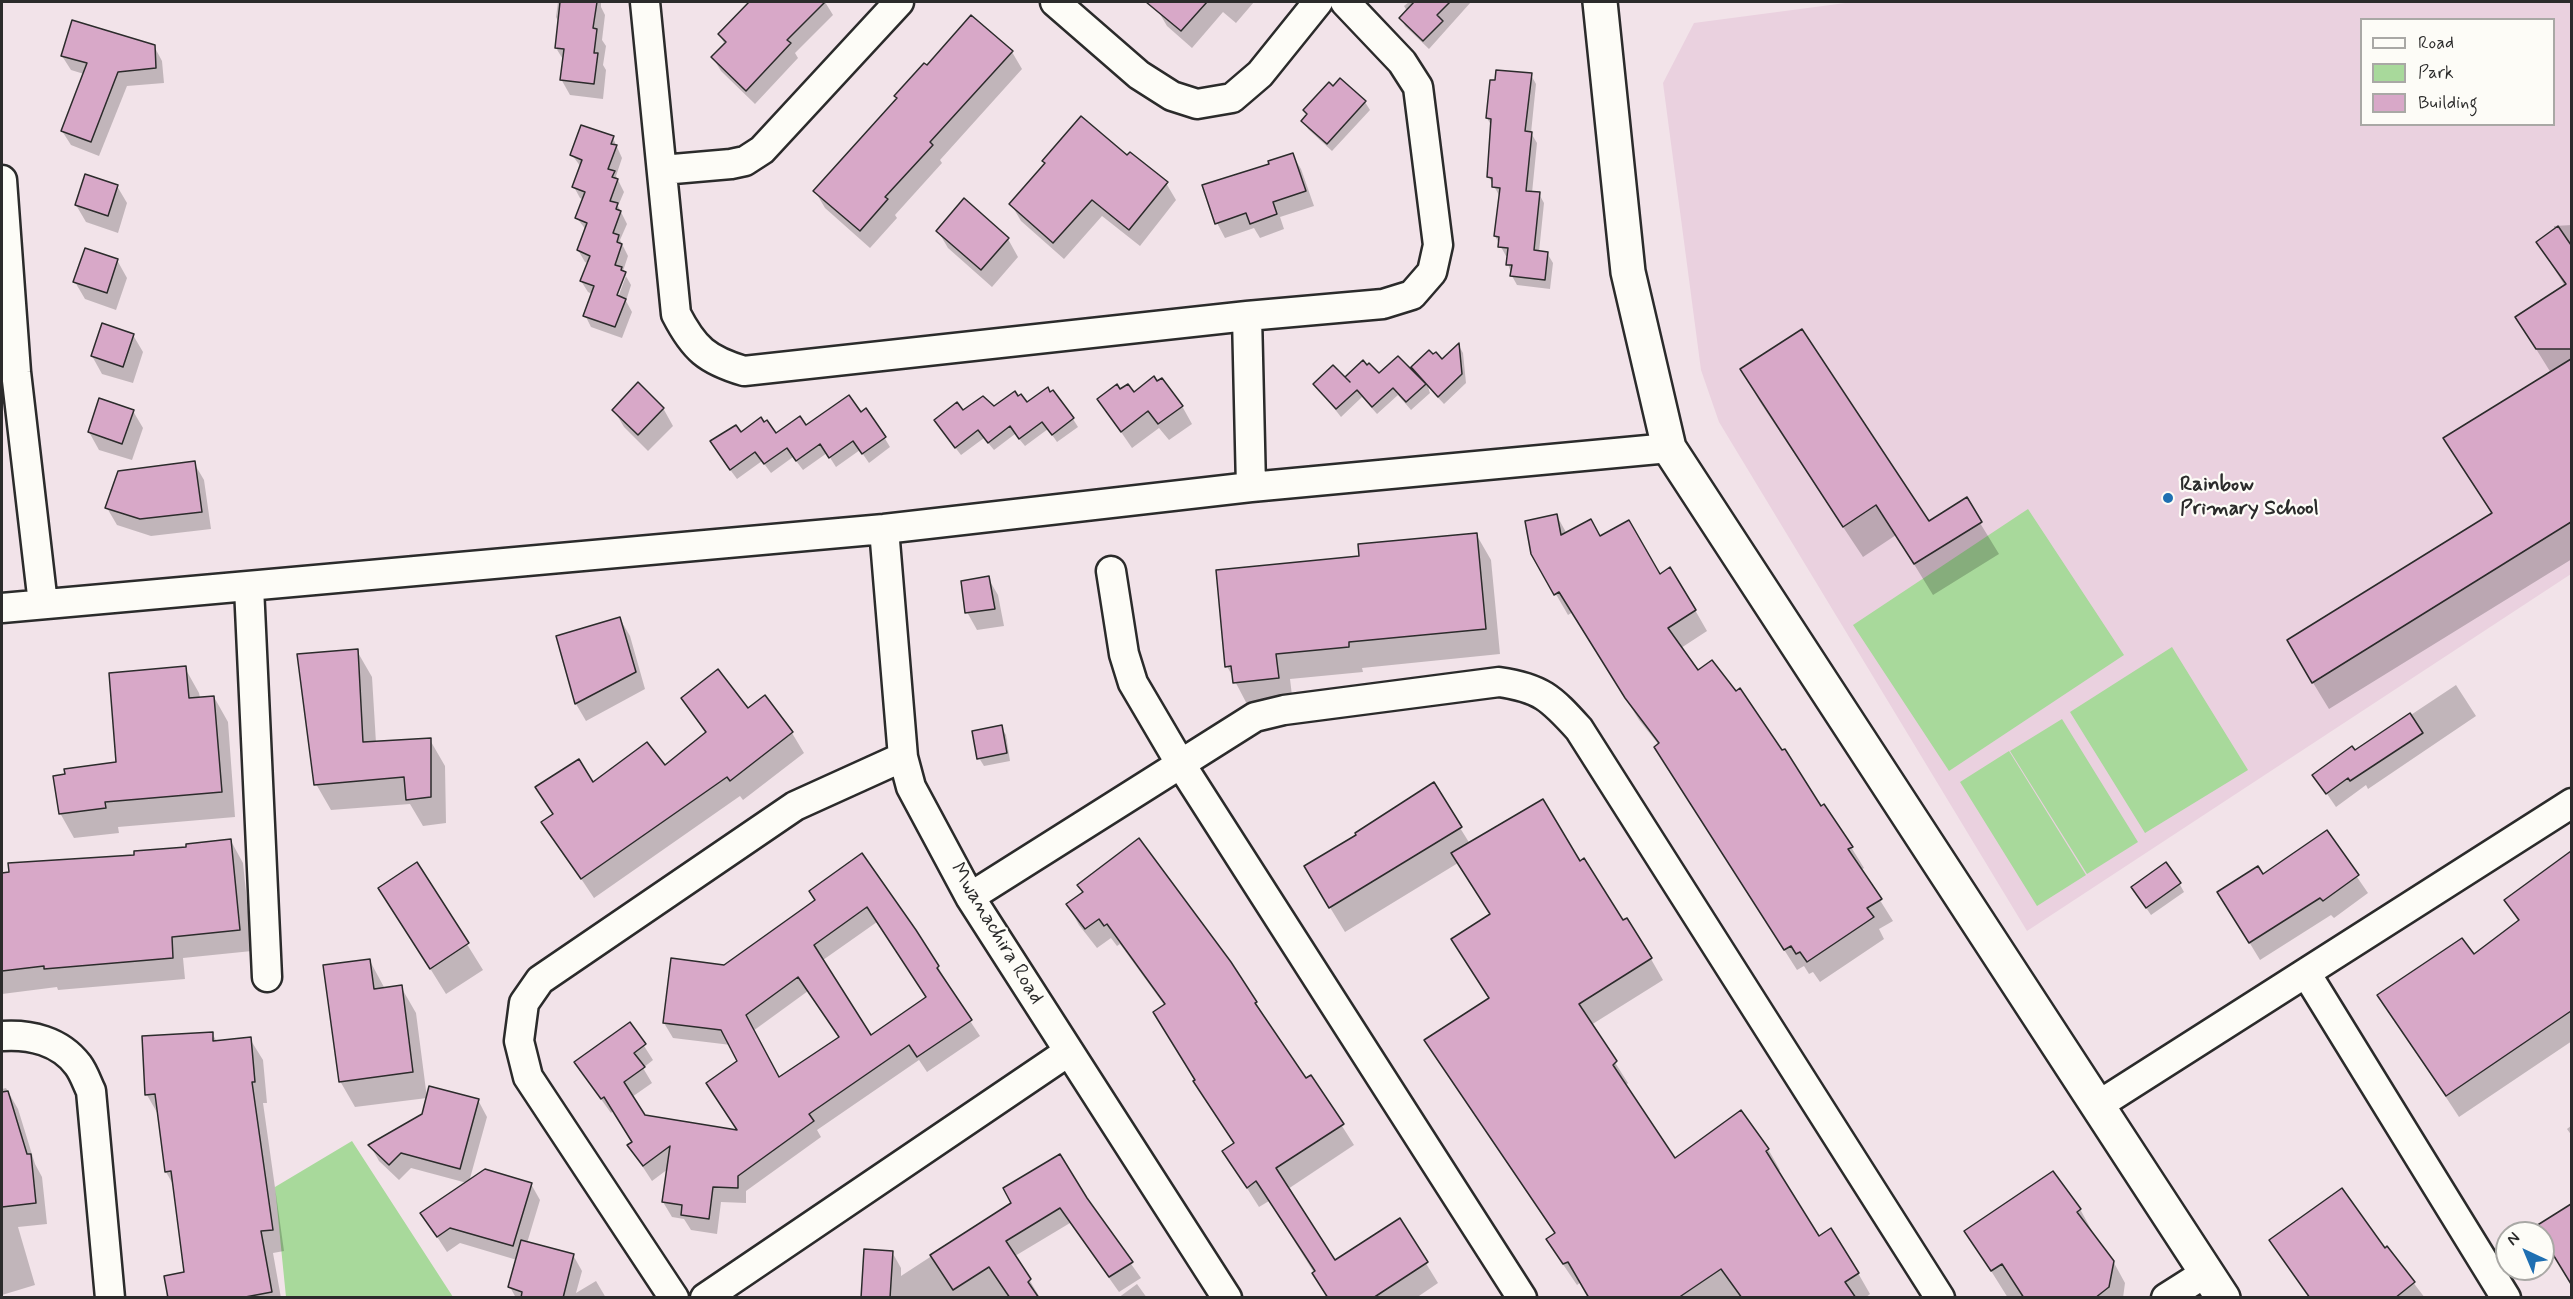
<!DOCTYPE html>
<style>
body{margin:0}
#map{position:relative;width:2573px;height:1299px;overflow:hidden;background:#f2e3e9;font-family:Mynerve,sans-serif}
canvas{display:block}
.frame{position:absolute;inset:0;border:3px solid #2b2b2b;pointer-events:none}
.legend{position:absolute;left:2360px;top:18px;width:195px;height:108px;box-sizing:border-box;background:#fdfcf7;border:2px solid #a9a8a5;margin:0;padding:8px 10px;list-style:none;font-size:18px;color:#2b2b2b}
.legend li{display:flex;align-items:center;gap:12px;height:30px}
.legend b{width:30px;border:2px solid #a9a8a5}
.north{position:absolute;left:2495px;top:1221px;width:60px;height:60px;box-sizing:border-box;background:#fdfcf7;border:2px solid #a9a8a5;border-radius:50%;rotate:316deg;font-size:16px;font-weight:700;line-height:24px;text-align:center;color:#2b2b2b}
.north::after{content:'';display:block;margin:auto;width:21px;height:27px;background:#1f6fb2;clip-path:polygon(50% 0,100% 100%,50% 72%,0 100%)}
</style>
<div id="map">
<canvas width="2573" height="1299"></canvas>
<div class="frame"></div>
<ul class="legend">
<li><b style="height:8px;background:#fdfcf7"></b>Road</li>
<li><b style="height:16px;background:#a8d99b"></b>Park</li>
<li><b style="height:16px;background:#d8a8c8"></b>Building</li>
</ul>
<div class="north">N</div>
</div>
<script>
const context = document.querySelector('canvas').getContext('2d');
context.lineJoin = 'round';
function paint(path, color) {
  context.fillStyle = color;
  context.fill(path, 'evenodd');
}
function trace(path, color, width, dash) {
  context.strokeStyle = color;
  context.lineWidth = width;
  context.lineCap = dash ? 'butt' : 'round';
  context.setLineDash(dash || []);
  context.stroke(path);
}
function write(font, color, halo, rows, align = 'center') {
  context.font = font + ' Mynerve,sans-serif';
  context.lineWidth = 4.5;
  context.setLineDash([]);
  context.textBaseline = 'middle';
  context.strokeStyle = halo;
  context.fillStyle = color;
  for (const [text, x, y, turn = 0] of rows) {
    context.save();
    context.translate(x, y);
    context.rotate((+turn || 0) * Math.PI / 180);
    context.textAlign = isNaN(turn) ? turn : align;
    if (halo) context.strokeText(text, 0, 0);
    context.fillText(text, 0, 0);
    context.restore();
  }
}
const built = new Path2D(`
 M1853,2H2571V574L2027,931L1719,422L1701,370L1663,83L1694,23ZM2362,20H2554V124H2362Z`);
const green = new Path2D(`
 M2028,509L2124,655L1949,771L1853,625Z
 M2172,647L2248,770L2145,833L2070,712Z
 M2062,719L2138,842L2087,874L2010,751Z
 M2009,751L2086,875L2037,906L1960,782Z
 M352,1141L453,1297H286L275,1187Z`);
const shadow = new Path2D(`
 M558,2H601V7L605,15L602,40L606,46L603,65L606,70L603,99L570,95L561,79L564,61L556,48L559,23L556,17Z
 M751,2H825L833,15L795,53L798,58L755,104L721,71L713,58L725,45L720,35Z
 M1163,2H1254L1236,23L1223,12L1192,48L1167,26L1157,9Z
 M1409,2H1471L1429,49L1405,26L1401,18L1407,11L1404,6Z
 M154,46L162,61L164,83L127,86L99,156L71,145L62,131L84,74L71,70L62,56Z
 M1012,52L1022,69L940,160L942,163L895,215L897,218L870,248L825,208L815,191L927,67Z
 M1531,75L1536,84L1531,133L1537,143L1532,193L1539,194L1544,203L1539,252L1547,253L1553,263L1550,289L1517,285L1512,276L1508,264V256H1506L1495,236L1500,197L1489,177L1492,127L1487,118Z
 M1333,88L1365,102L1370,110L1332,151L1308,129L1303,121L1308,116L1305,111Z
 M613,138L622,158L616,176L624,192L618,206L627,224L620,240L628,256L623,271L631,285L626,301L632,312L622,338L591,327L585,315L592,294L588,292L581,281L588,263L585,262L578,250L586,230L577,218L584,200L580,198L574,187L581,167L572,155ZM623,276H626L616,303L613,302Z
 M1292,154L1301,169L1314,206L1280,217L1284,229L1260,238L1254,228L1225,238L1217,223L1271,165Z
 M1127,157L1166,183L1176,200L1140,246L1102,216L1064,259L1021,221L1011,204L1046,164L1044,161Z
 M117,186L127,203L118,233L86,222L76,205Z
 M964,200L1008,239L1018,257L992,287L948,248L938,231Z
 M2572,225V559L2329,709L2304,668L2492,514L2445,438L2551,373L2533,344L2565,286L2538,243L2554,230V226Z
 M117,260L127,278L116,310L85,299L75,282Z
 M133,335L143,352L133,383L102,374L92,356Z
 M1459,346L1463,353L1466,383L1444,404L1428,387L1430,393L1411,410L1398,395L1377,414L1362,397L1341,417L1315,384H1349L1378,375L1418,376L1413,367L1442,361Z
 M1742,370L1929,523H1980L1999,554L1933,595L1896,535L1863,557L1760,402Z
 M1120,391L1182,406L1192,424L1169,440L1159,428L1132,448L1099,400Z
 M1027,404L1073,419L1078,427L1057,442L1048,429L1025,446L1015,434L994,450L984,438L961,455L941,429L963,412Z
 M663,408L673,426L648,451L624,427L614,410Z
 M133,411L143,428L132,460L99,450L89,432Z
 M861,414L884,437L890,447L869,463L860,450L836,467L827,453L803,470L793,457L771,473L762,461L737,479L717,452L740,434L776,435Z
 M194,463L204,480L211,529L151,536L117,525L107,508Z
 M1557,516L1567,534L1600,538L1659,576L1695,610L1707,631L1681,648L1698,672L1821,808L1851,847L1864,868L1861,870L1893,921L1879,929L1884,939L1820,982L1813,972L1809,974L1804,966L1797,970L1668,768L1659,745L1639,720L1573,612L1568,615L1532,553Z
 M1476,534L1491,560L1500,654L1362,668L1363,672L1290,679L1293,704L1249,708L1227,666L1361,557Z
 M988,578L998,595L1004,626L977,630L967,612Z
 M620,619L630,636L645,689L586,721L576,704L558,637Z
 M357,651L372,677L376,743L430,740L445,766L446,823L423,826L410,804L331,810L316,784Z
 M185,668L199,693L200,698L214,697L228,722L235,817L118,827L119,833L74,838L60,813L118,763Z
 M2456,685L2476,716L2368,789L2366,785L2336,807L2314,775L2355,752Z
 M764,697L792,733L804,753L743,800L740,796L594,898L543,822L593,784L664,767L706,734L683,699L747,710Z
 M1001,727L1006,735L1010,761L984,766L979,758Z
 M1433,784L1470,844L1579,863L1651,959L1663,980L1591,1025L1628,1083L1625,1086L1675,1161L1768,1149L1780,1170L1778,1172L1819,1238L1858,1273L1870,1294L1865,1298H1590L1581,1282L1577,1285L1560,1260L1555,1234L1438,1061L1490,999L1491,915L1458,863L1345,932L1320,891L1358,835Z
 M2326,832L2368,893L2334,918L2331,915L2260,960L2229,909L2263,876Z
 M231,841L243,863L252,951L183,958L185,979L58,990L57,987L2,994V874Z
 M2570,854L2572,1041L2459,1117L2379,996L2473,957L2519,923L2506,900Z
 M861,855L938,967L947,982L945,983L980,1036L927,1072L919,1060L817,1130L821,1137L746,1191V1203L721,1202L717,1234L691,1230L684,1219L672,1217L663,1202L668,1169L652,1181L629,1146L634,1143L613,1111L611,1113L585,1077L630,1024L653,1060L643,1068L652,1083L632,1097L644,1116L739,1131V1062L731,1045L673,1038L664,1023L724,966L816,901ZM877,922L927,998L870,1037L823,960ZM808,991L840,1038L779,1079L753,1031Z
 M417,864L483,970L446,994L380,888Z
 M2179,883L2184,892L2151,915L2138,896Z
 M1084,893L1256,1003L1305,1080L1311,1077L1354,1145L1288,1189L1334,1262L1400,1221L1438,1283L1416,1298H1330L1269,1201L1259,1207L1236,1171L1235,1144L1195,1082L1196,1081L1165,1006L1120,944L1117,946L1111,938L1097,948L1079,925L1068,905Z
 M370,961L385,989L401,987L416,1013L427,1098L355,1107L340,1081Z
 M212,1033L217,1042L250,1039L263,1060L267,1103H263L284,1251L273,1253L281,1298H169L186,1273L174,1186L166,1172L159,1116L147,1095Z
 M6,1088L18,1109L35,1164L42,1177L47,1224L18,1227L35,1285L2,1295V1089Z
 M478,1100L487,1117L469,1182L531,1184L540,1200L527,1243L573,1255L582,1271L576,1293L596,1281L606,1298H516L510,1287L517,1260L460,1243L447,1252L422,1214L467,1183L411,1168L399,1180L379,1161L370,1145Z
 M2572,1125V1136L2567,1129Z
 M1085,1199L1141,1278L1119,1292L1070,1223L1015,1256L1039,1296L1037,1297L862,1298L892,1252L901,1268V1276L1013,1203Z
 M2572,1205V1283L2538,1227Z
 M2080,1209L2092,1231L2090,1232L2113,1261L2125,1283L2123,1298H2008L1966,1231Z
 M2387,1248L2425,1298H2317L2384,1250Z
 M1137,1284L1147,1298H1118Z`);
const building = new Path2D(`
 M560,2H597L593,28L597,29L594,53H598L594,84L560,80L564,49L555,48Z
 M749,2H825L787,40L791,43L746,91L711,57L726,42L718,34Z
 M1146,2H1207L1181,31Z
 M1414,2H1450L1437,15L1443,21L1423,41L1399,18Z
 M971,15L1013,51L930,142L933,145L885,197L888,199L860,231L813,191L897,98L894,96L924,63L927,65Z
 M72,20L155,45L156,68L118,72L91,142L61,131L87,63L61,56Z
 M1496,70L1532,73L1525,131L1532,132L1526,191L1540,192L1534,250L1548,252L1545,280L1510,276L1512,265H1506L1508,248L1498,247L1499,237L1494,236L1500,188L1492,187V178L1487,177L1491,119L1486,118L1490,80H1495Z
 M1340,78L1366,101L1327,144L1301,121L1307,114L1303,110L1329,82L1333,86Z
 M1081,116L1127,155L1130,152L1168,182L1129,230L1092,200L1053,243L1009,204L1045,163L1042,161Z
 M581,125L614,136L611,144L617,145L608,169L615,171L612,177L618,179L610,201L618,203L616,209L621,211L613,233L619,235L617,242L622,244L615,265L622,267L621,270L626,272L617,295L626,299L615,327L583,316L594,286L580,281L590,256L577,250L587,223L575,218L585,192L572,187L582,160L570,155Z
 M1293,153L1306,191L1273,202L1277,214L1250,224L1246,213L1215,224L1202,185L1269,164L1268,161Z
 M85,174L118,185L108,216L75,205Z
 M964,198L1009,238L981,270L936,231Z
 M2558,226L2571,245V349H2536L2515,317L2566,284L2536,242Z
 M85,248L118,259L107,293L73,282Z
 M102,323L134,334L123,367L91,356Z
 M1802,329L1929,521L1967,497L1982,522L1914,564L1876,505L1843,527L1740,369Z
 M1459,343L1462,374L1438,397L1411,367L1429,350L1433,354L1436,352L1442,359Z
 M1398,356L1426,384L1406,402L1393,388L1372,407L1357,390L1336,409L1313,384L1333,365L1350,382L1345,377L1363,360L1367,365L1369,363L1379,373Z
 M2571,359V522L2312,683L2287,640L2492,513L2443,438Z
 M1154,376L1157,381L1162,378L1183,406L1158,424L1148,411L1121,432L1097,399L1117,384L1120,389L1128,384L1134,392Z
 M638,382L664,408L638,435L612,410Z
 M1048,387L1050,392L1053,390L1074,418L1052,435L1042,422L1019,439L1010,426L988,443L978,430L955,448L934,420L957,402L963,410L983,396L994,406L1015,391L1018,396L1021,394L1027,402Z
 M849,395L861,412L866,408L886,437L862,454L853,441L829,458L820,444L796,461L787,448L764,464L755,452L730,470L710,441L736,425L741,432L761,417L764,422L767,420L776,433L800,416L806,425Z
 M99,398L134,410L122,444L88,432Z
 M195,461L202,512L140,519L105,508L118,471Z
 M1557,514L1561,535L1591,519L1600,536L1629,520L1660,574L1670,567L1696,610L1668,628L1698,670L1712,660L1736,691L1740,688L1782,750L1785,749L1821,806L1824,804L1853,847L1848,849L1882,899L1867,908L1874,917L1807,962L1800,952L1796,954L1791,946L1784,950L1654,747L1659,743L1625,698L1559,592L1554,595L1531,554L1525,521Z
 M1477,533L1486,629L1349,642V647L1276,654L1279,678L1233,683L1231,666L1225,667L1216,570L1359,556L1358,544Z
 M989,576L995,609L965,613L961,581Z
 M620,617L636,672L575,704L556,636Z
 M358,649L363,742L431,738V797L406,800L404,777L314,785L297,654Z
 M186,666L189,698L214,696L222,792L105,802L106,808L59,814L53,776L65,774L64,769L116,762L109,673Z
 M718,669L748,708L765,695L793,732L730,781L727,777L581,879L541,822L553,814L535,787L579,759L593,782L647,742L665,765L706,732L681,698Z
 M2410,713L2423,733L2350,781L2348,778L2326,794L2312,775L2352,746L2355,750Z
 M1002,725L1007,753L977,759L972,731Z
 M1434,782L1462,827L1329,908L1304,866L1356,835L1355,833Z
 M1543,799L1580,861L1584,858L1623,920L1627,918L1652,958L1579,1004L1617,1061L1613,1065L1675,1158L1741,1110L1769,1149L1766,1151L1819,1236L1831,1228L1859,1273L1845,1282L1856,1298H1742L1721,1269L1678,1298H1589L1568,1262L1563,1264L1546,1239L1555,1233L1424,1040L1489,998L1451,939L1490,914L1451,853Z
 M2327,830L2359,875L2323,901L2320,898L2249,943L2217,892L2258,866L2263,874Z
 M1139,838L1231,962L1257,1002L1255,1003L1306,1078L1311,1075L1344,1124L1276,1168L1335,1260L1400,1218L1428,1262L1373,1298H1328L1312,1273L1315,1271L1256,1181L1247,1188L1222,1151L1234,1143L1193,1081L1195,1080L1153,1012L1165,1004L1107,924L1104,926L1099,919L1085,929L1066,904L1083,892L1077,885Z
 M231,839L240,930L172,937L173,958L44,969V966L2,971V873L9,872L8,863L134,855V851L186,847V844Z
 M2571,851V1011L2446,1096L2377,995L2462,938L2474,954L2519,920L2504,900Z
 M862,853L916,930L939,966L937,968L972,1020L917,1057L909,1045L809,1114L814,1121L738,1176V1188L713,1187L709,1219L681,1215L682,1205L662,1202L670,1146L643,1166L627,1145L632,1142L604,1097L601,1099L574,1062L630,1022L646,1044L634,1053L645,1067L624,1082L645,1115L737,1130L706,1083L737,1061L721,1030L663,1023L671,958L724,965L815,900L809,891ZM867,907L926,997L871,1035L814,945ZM798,977L839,1037L779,1077L746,1015Z
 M417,862L469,943L430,969L378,888Z
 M2166,862L2181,883L2146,908L2131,887Z
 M370,959L374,989L402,985L413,1072L339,1082L323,965Z
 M213,1032V1041L251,1037L255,1082H252L273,1230L261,1231L272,1292L240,1298H168L164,1276L184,1272L171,1171L165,1172L155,1094L145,1095L142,1036Z
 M429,1086L479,1099L460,1169L401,1153L389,1165L368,1145L422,1114Z
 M8,1091L27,1154H31L36,1203L2,1207V1092Z
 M1060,1154L1087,1198L1133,1262L1109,1277L1060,1208L1006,1241L1031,1279L1028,1282L1039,1298H1010L989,1267L953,1290L930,1255L1011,1203L1003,1188Z
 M485,1169L532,1183L513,1246L450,1228L437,1237L420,1213Z
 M2053,1171L2081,1209L2077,1212L2114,1261L2109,1287L2095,1298H2024L2002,1264L1991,1271L1964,1231Z
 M2342,1188L2385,1248L2387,1246L2415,1282L2395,1298H2310L2269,1240Z
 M2571,1204V1284L2543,1238V1233H2540L2536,1226Z
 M521,1240L574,1254L563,1298H521L522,1292L508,1287Z
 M864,1249L893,1251L890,1298H861Z`);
const street = new Path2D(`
 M645,2L676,314C694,349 707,360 744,371L1247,316L1383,304L1412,295L1432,272L1438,245L1418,87L1402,62L1345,2
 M1055,2L1139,75L1172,96L1197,104L1232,98L1260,74L1318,2
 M662,170L731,164L745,161L762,150L899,2
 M2,180L16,372L43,604
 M1247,316L1251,487
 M884,529L903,757L911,787L970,897L1227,1298
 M1111,571L1124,654L1133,683L1180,763L1522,1298
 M249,587L267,977
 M2,608L884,529L1251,487L1669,448
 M970,897L1255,717L1284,710L1499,682C1541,688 1551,698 1579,729L1940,1298
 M2306,973L2506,1298
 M2,1036C30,1034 60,1041 78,1065C84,1073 87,1083 91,1091L110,1298
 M2097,1106L2572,803
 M674,1298L528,1077L519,1041L524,1003L540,980L795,806L903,757
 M705,1298L1068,1052
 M2166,1298L2207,1272`);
const secondary = new Path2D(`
 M1600,2L1628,272L1669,448L2223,1298`);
const markers = [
 [2168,498,6,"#1f6fb2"]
];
const poiNames = [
 ["Rainbow",2180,486],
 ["Primary School",2180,510]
];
const streetNames = [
 ["Mwanachira Road",996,934,59]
];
paint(built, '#ead1df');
paint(green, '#a8d99b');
paint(shadow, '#0003');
paint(building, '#d8a8c8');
trace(building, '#2b2b2b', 1.5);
trace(street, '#2b2b2b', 33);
trace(secondary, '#2b2b2b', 38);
trace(street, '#fdfcf7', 28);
trace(secondary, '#fdfcf7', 33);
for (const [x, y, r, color] of markers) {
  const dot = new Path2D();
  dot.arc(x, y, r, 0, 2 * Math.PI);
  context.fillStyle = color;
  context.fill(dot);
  trace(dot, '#fdfcf7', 2);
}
write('bold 21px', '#2b2b2b', '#fdfcf7', poiNames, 'left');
write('21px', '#2b2b2b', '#fdfcf7', streetNames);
</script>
